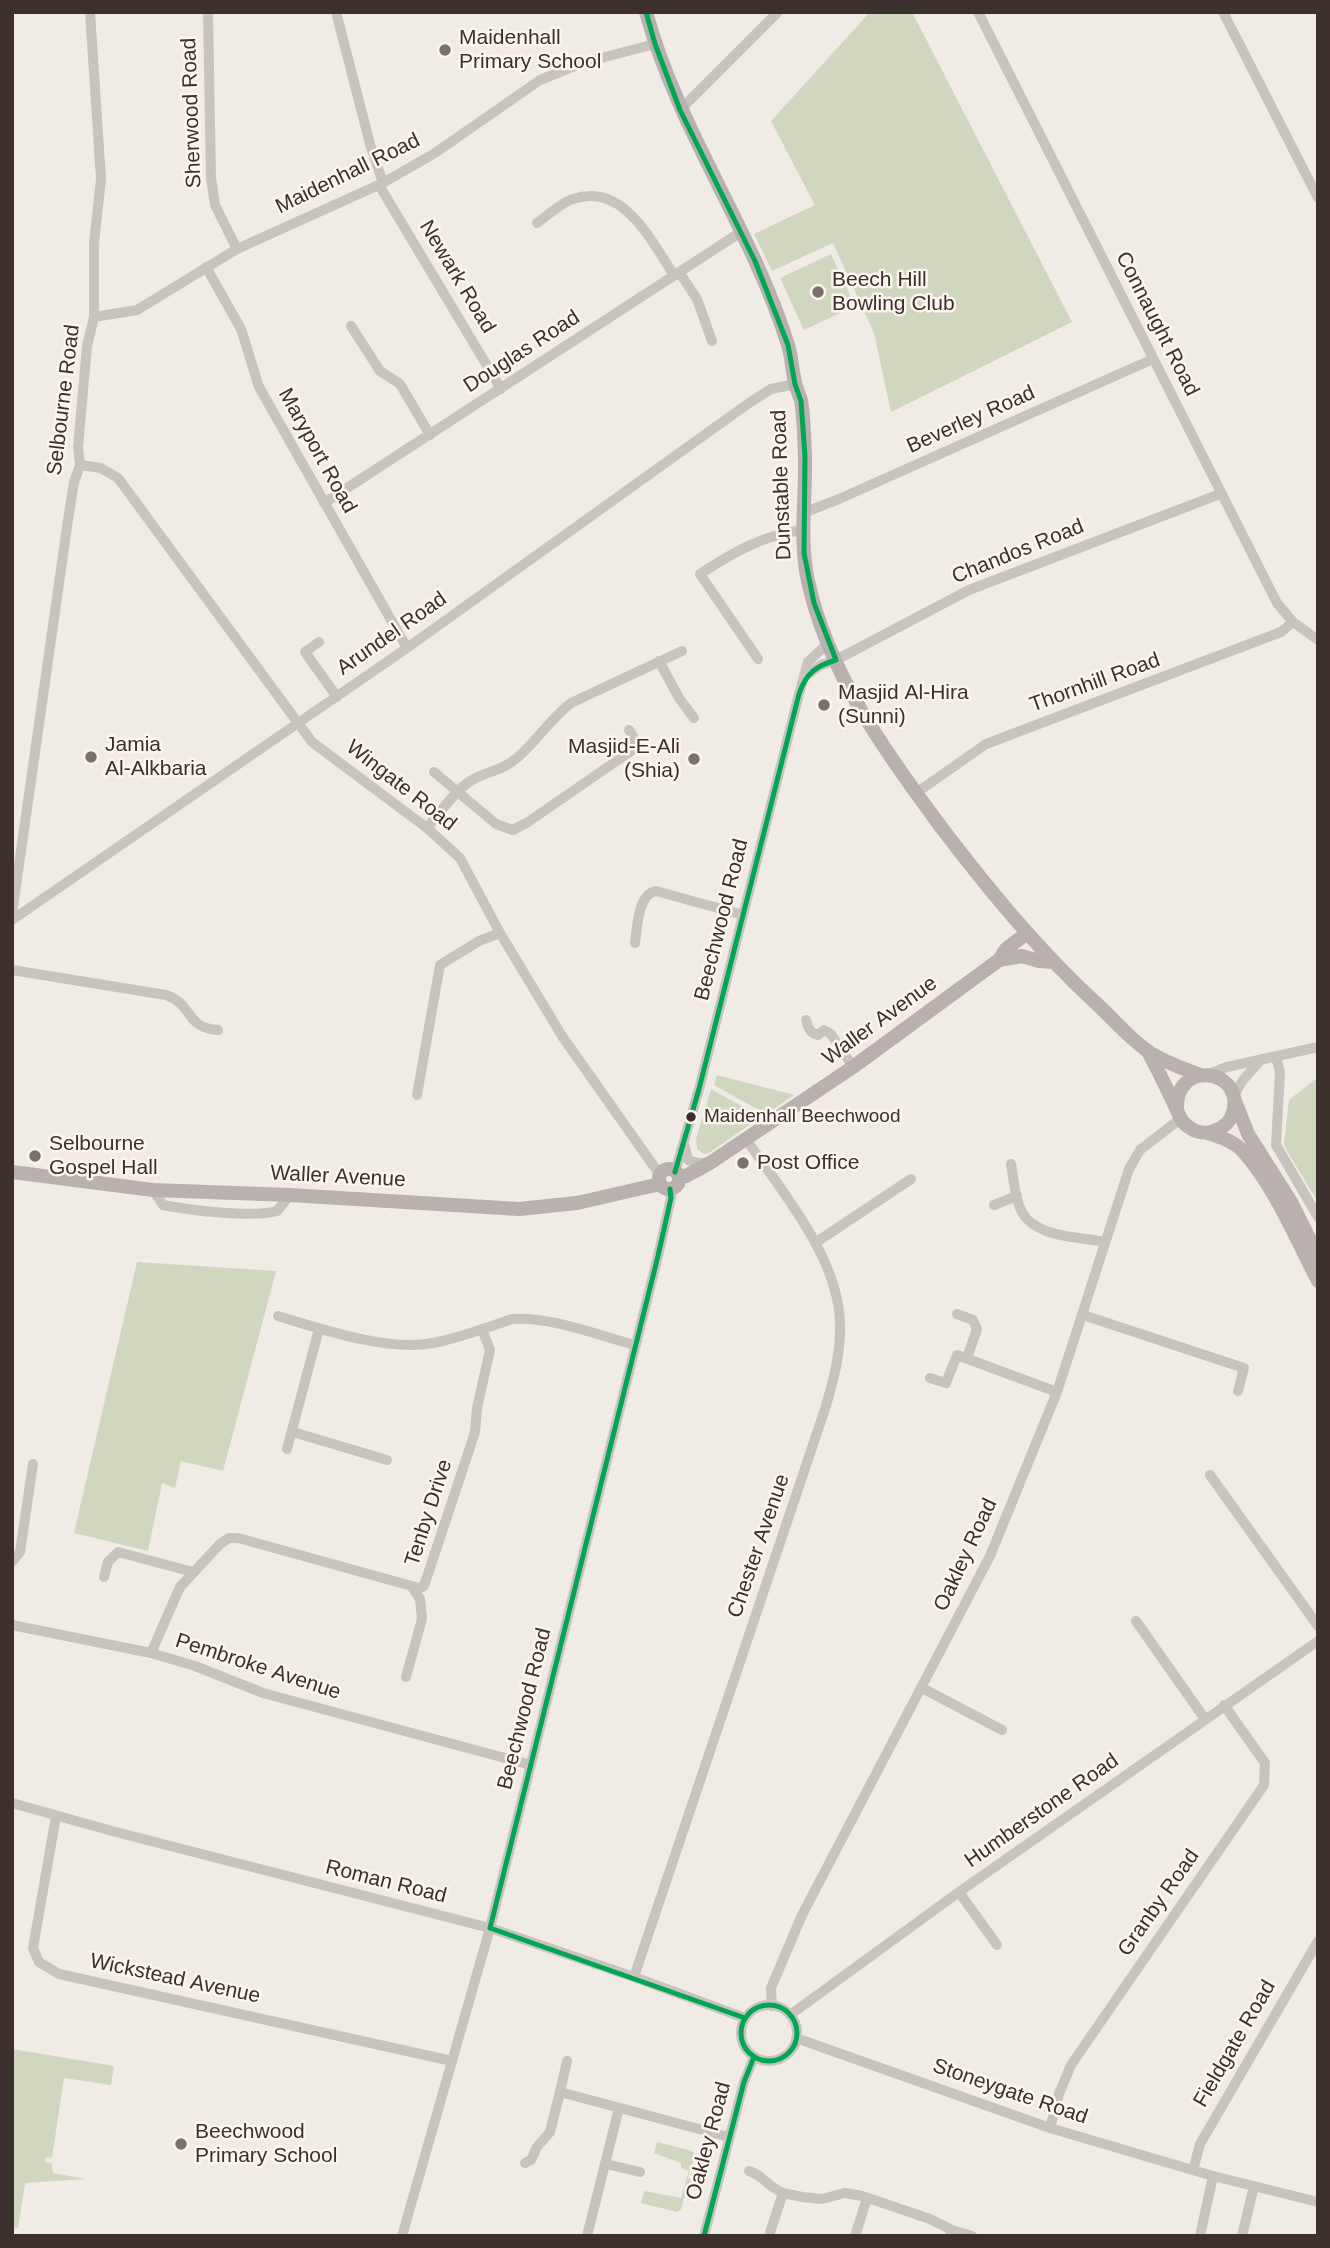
<!DOCTYPE html>
<style>
body{margin:0}
#map{position:relative;width:1330px;height:2248px;overflow:hidden;background:#f0ebe5;font-family:Arial,sans-serif}
canvas{display:block}
.frame{position:absolute;inset:0;border:14px solid #3b302b;pointer-events:none}
</style>
<div id="map">
<canvas width="1330" height="2248"></canvas>
<div class="frame"></div>
</div>
<script>
const context = document.querySelector('canvas').getContext('2d');
context.lineJoin = 'round';
function paint(path, color) {
  context.fillStyle = color;
  context.fill(path, 'evenodd');
}
function trace(path, color, width, dash) {
  context.strokeStyle = color;
  context.lineWidth = width;
  context.lineCap = dash ? 'butt' : 'round';
  context.setLineDash(dash || []);
  context.stroke(path);
}
function write(font, color, halo, rows, align = 'center') {
  context.font = font + ' Arial,sans-serif';
  context.lineWidth = 5;
  context.setLineDash([]);
  context.textBaseline = 'middle';
  context.strokeStyle = halo;
  context.fillStyle = color;
  for (const [text, x, y, turn = 0] of rows) {
    context.save();
    context.translate(x, y);
    context.rotate((+turn || 0) * Math.PI / 180);
    context.textAlign = isNaN(turn) ? turn : align;
    if (halo) context.strokeText(text, 0, 0);
    context.fillText(text, 0, 0);
    context.restore();
  }
}
const green = new Path2D(`
 M870,12H912L1072,322L891,412L874,333L833,243L772,271L754,234L815,205L771,121Z
 M831,254L855,306L804,330L780,278Z
 M717,1075L794,1095L766,1114L714,1085Z
 M1318,1077V1202L1287,1151L1284,1143L1289,1100Z
 M711,1089L761,1117L709,1153L704,1154L697,1149L696,1139Z
 M137,1262L276,1271L223,1471L181,1461L175,1488L162,1483L148,1551L74,1533Z
 M12,2049L114,2066L111,2085L64,2078L52,2158L46,2157L45,2162L52,2163L53,2173L86,2179L25,2183L18,2228L12,2227Z
 M657,2142L692,2151L695,2155L688,2178L691,2180L690,2187H687L681,2209L677,2212L641,2203L644,2191L681,2198L689,2171L681,2168V2163L654,2153Z`);
const minor = new Path2D(`
 M208,12L211,178L215,205L237,249
 M336,12L370,144L383,183
 M978,12L1277,603L1293,622L1318,640
 M1223,12L1318,198
 M680,110L778,12
 M379,185L501,389
 M537,223C548,215 561,203 573,199C624,182 651,241 674,275
 M206,267L241,329L259,387L407,648
 M679,272L697,299L712,341
 M94,317L137,310L237,249L383,183L435,153L540,80L582,63L655,44
 M351,326L380,371L400,384L430,435
 M80,465L101,468L118,478L312,742L427,828L460,858L500,933L562,1036L660,1175
 M324,503L741,232
 M803,513L839,499L1153,359
 M319,642L305,652L337,697
 M758,659L700,574C734,552 763,535 803,530
 M659,661L679,698L694,718
 M804,677L821,665L836,660L969,590L1220,494
 M434,772L496,824L513,830L528,822L631,751C637,742 635,738 629,730
 M916,793L986,744L1281,632L1293,622
 M427,828C438,815 457,788 472,780C487,771 502,771 517,758C537,741 550,719 571,703L682,651
 M12,914L68,520L74,482L80,465L78,447L87,346L94,317V243L101,179L90,12
 M12,920L407,648L749,403L771,389L795,384
 M635,943C637,928 638,894 656,891L743,915
 M12,970L166,995C194,1005 185,1028 218,1030
 M806,1020C808,1027 809,1033 818,1035L824,1030L831,1034L853,1067
 M1276,1057L1280,1072L1276,1145L1318,1217
 M1209,1074L1227,1067L1318,1047
 M417,1095L440,965L479,941L500,933
 M1234,1095L1243,1080L1260,1061
 M685,1147L688,1160L698,1163H710
 M1011,1164C1014,1180 1015,1205 1026,1218C1044,1238 1081,1237 1105,1242
 M675,1172L699,1089L799,694L808,662L829,642
 M153,1190L163,1205C188,1210 253,1218 277,1211L290,1195
 M994,1205L1017,1196
 M815,1243L911,1179
 M957,1314L973,1320L977,1329L967,1358
 M1083,1315L1244,1368L1238,1391
 M278,1316C321,1329 388,1352 433,1343C460,1338 486,1328 512,1319C550,1316 597,1335 635,1345
 M930,1378L946,1383L957,1355L1057,1392
 M293,1432L387,1460
 M287,1449L319,1329
 M1210,1475L1318,1626
 M12,1562L20,1552L33,1464
 M104,1577L108,1562L118,1552L193,1572
 M1136,1621L1205,1719
 M12,1625L151,1653L195,1666L263,1693L531,1765
 M151,1653L180,1587L220,1544L229,1538H238L419,1588L424,1586L475,1432L477,1408L490,1350L482,1329
 M406,1677L422,1619L420,1599L412,1587
 M922,1688L1002,1730
 M12,1803L112,1831L490,1928L634,1977L745,2018
 M56,1816L33,1948L39,1962L59,1974L452,2061
 M959,1892L997,1945
 M634,1977L825,1409C833,1382 841,1353 840,1324C839,1258 782,1192 746,1139
 M741 2033a28 28 0 1 1 56 0a28 28 0 1 1-56 0Z
 M772,2006L771,1988L802,1915L990,1556L1057,1392L1129,1169L1140,1150L1180,1119
 M790,2015L959,1892L1318,1641
 M796,2038L1050,2128L1213,2176L1318,2202
 M560,2092L567,2061
 M1050,2128L1059,2094L1071,2065L1264,1785L1265,1763L1224,1705
 M525,2163L531,2160L537,2147L550,2132L560,2092L729,2137
 M606,2164L640,2172
 M1193,2170L1200,2144L1318,1941
 M749,2171C764,2176 767,2186 783,2193
 M402,2236L490,1928L658,1256L671,1198L670,1189
 M587,2236L619,2108
 M704,2236L744,2082L754,2057
 M769,2236L783,2193L802,2197L822,2199L845,2193L862,2196L930,2219L952,2230
 M855,2236L867,2198
 M950,2236L952,2230L972,2236
 M1200,2236L1213,2176
 M1242,2236L1254,2186`);
const major = new Path2D(`
 M646,12C678,130 752,229 788,345C792,358 792,370 795,382C796,388 799,394 801,400C804,417 804,438 805,456C806,498 799,540 808,581C828,673 886,753 941,827C989,890 1039,951 1098,1005C1114,1020 1130,1039 1149,1052C1164,1062 1182,1068 1200,1075
 M999,960L1022,956L1039,961L1053,962
 M1148,1051C1157,1069 1166,1086 1174,1104C1178,1111 1179,1118 1184,1123C1192,1131 1203,1135 1214,1131C1224,1128 1232,1120 1234,1109C1241,1068 1175,1060 1177,1109
 M1235,1101L1248,1134L1291,1202L1318,1256
 M1208,1133C1220,1137 1233,1141 1242,1150C1274,1185 1296,1239 1318,1281
 M659 1179a10 10 0 1 1 20 0a10 10 0 1 1-20 0Z
 M12,1172L153,1190L290,1195L519,1209L577,1203L660,1184
 M679,1177L686,1176L710,1163L853,1067L999,960L1006,949L1027,933`);
const bus1 = new Path2D(`
 M646,12L655,44L680,110L755,261L788,345L795,384L801,401L805,456L804,553L814,603L836,660C816,666 806,673 799,694L699,1089L675,1172
 M490,1928L658,1256L671,1198L670,1189
 M490,1928L745,2018
 M741 2033a28 28 0 1 1 56 0a28 28 0 1 1-56 0Z
 M704,2236L744,2082L754,2057`);
const markers = [
 [445,50,7,"#7a716c"],
 [818,292,7,"#7a716c"],
 [824,705,7,"#7a716c"],
 [91,757,7,"#7a716c"],
 [694,759,7,"#7a716c"],
 [691,1117,6,"#3b302b"],
 [35,1156,7,"#7a716c"],
 [743,1163,7,"#7a716c"],
 [181,2144,7,"#7a716c"]
];
const busNames = [
 ["Maidenhall Beechwood",704,1117]
];
const poiNames = [
 ["Maidenhall",459,38],
 ["Primary School",459,62],
 ["Beech Hill",832,280],
 ["Bowling Club",832,304],
 ["Masjid Al-Hira",838,693],
 ["(Sunni)",838,717],
 ["Jamia",105,745],
 ["Al-Alkbaria",105,769],
 ["Masjid-E-Ali",680,747,"right"],
 ["(Shia)",680,771,"right"],
 ["Selbourne",49,1144],
 ["Gospel Hall",49,1168],
 ["Post Office",757,1163],
 ["Beechwood",195,2132],
 ["Primary School",195,2156]
];
const streetNames = [
 ["Sherwood Road",192,113,-92],
 ["Maidenhall Road",348,174,-26],
 ["Newark Road",457,277,59],
 ["Connaught Road",1157,324,63],
 ["Douglas Road",522,352,-33],
 ["Selbourne Road",64,400,-83],
 ["Beverley Road",971,420,-24],
 ["Maryport Road",317,451,61],
 ["Dunstable Road",782,485,-92],
 ["Chandos Road",1018,552,-22],
 ["Arundel Road",392,634,-35],
 ["Thornhill Road",1095,683,-20],
 ["Wingate Road",401,786,38],
 ["Beechwood Road",722,920,-76],
 ["Waller Avenue",880,1021,-36],
 ["Waller Avenue",338,1177,3],
 ["Tenby Drive",429,1513,-72],
 ["Chester Avenue",759,1546,-71],
 ["Oakley Road",966,1555,-65],
 ["Pembroke Avenue",258,1667,18],
 ["Beechwood Road",525,1709,-76],
 ["Humberstone Road",1042,1811,-35],
 ["Roman Road",386,1882,14],
 ["Granby Road",1159,1903,-55],
 ["Wickstead Avenue",175,1979,12],
 ["Fieldgate Road",1235,2044,-60],
 ["Stoneygate Road",1010,2092,19],
 ["Oakley Road",709,2141,-75]
];
paint(green, '#d1d6bf');
trace(minor, '#c9c3be', 10);
trace(major, '#b8b1ad', 14);
trace(bus1, '#00a651', 5);
for (const [x, y, r, color] of markers) {
  const dot = new Path2D();
  dot.arc(x, y, r, 0, 2 * Math.PI);
  context.fillStyle = color;
  context.fill(dot);
  trace(dot, '#fbf5ee', 2.5);
}
write('19px', '#3b302b', '#fbf5ee', busNames, 'left');
write('21px', '#3b302b', '#fbf5ee', poiNames, 'left');
write('21px', '#3b302b', '#fbf5ee', streetNames);
</script>
